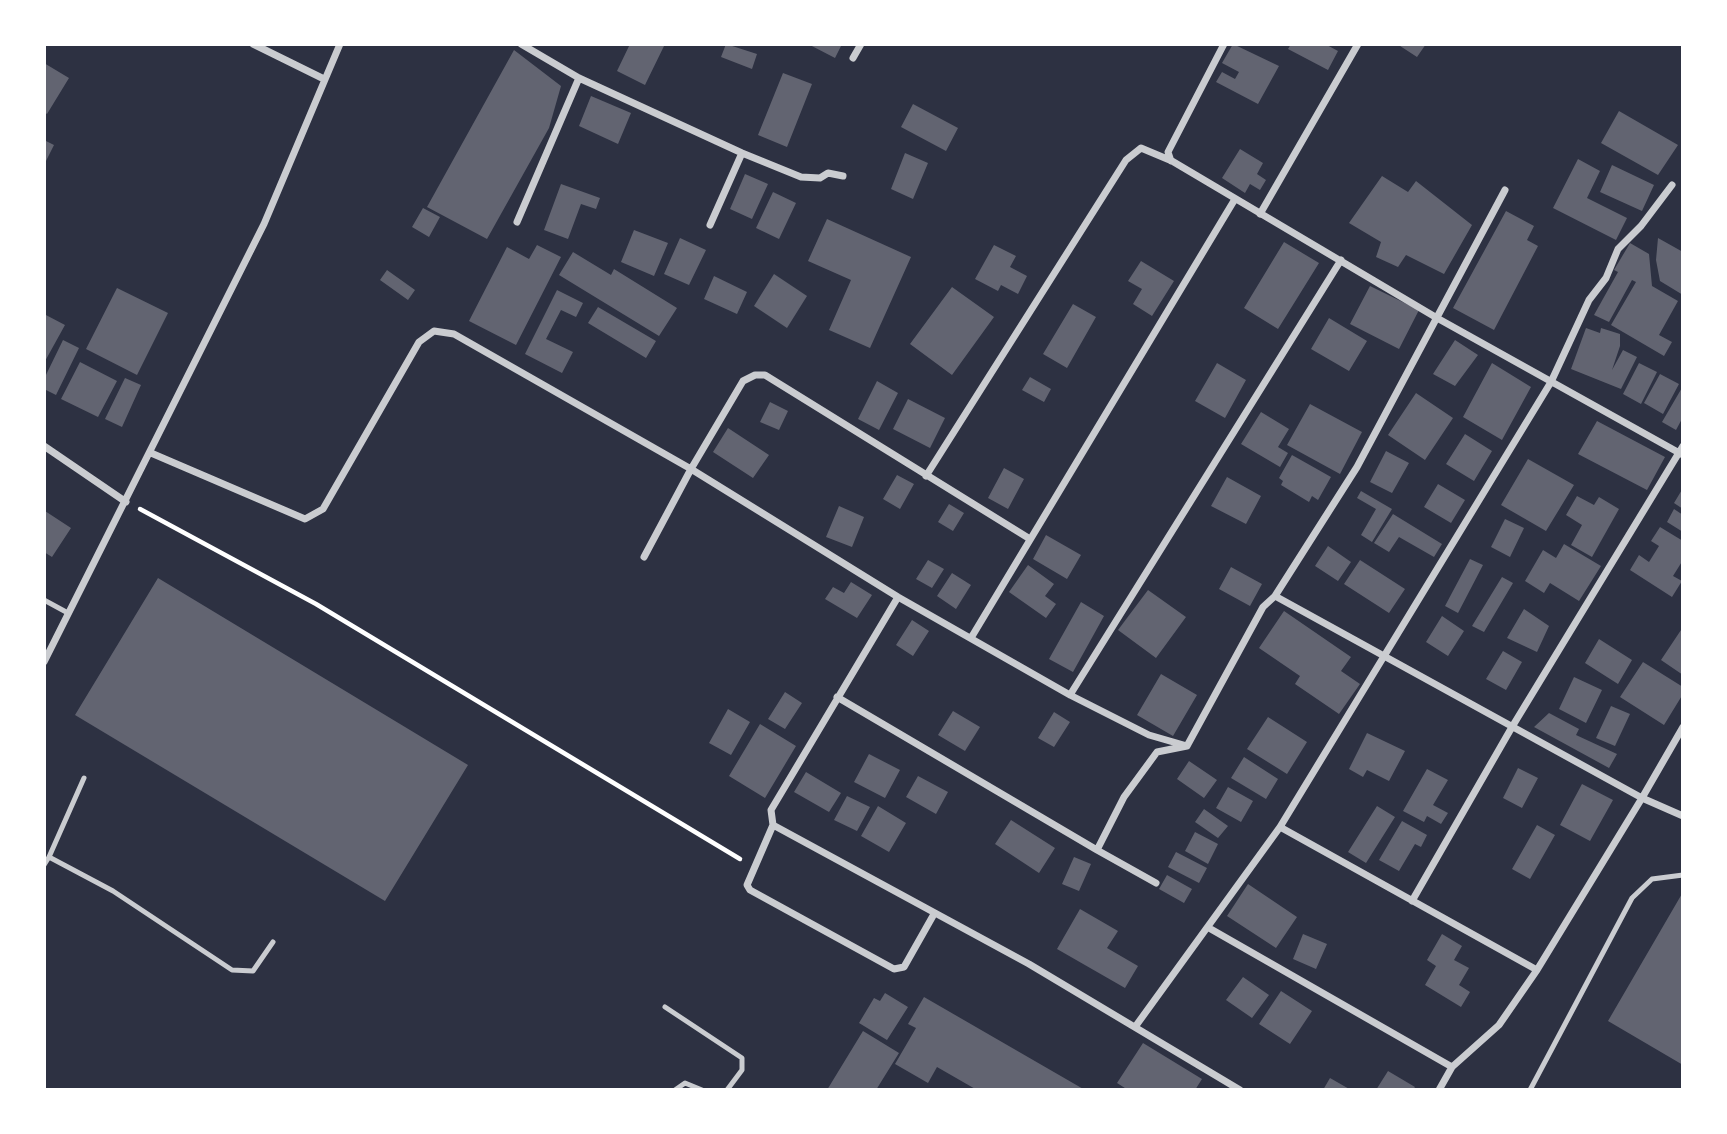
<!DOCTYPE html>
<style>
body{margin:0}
#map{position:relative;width:1727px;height:1134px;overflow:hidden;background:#2d3142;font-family:Manrope,sans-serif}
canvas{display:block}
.frame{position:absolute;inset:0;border:46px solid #fff;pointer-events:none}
</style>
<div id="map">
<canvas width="1727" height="1134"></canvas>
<div class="frame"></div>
</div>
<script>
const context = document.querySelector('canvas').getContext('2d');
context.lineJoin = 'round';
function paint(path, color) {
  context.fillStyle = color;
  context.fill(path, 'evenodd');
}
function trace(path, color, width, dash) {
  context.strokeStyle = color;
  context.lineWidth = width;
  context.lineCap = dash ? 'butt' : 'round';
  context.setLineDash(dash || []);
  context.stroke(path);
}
const building = new Path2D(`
 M630,44H665L645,85L617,71Z
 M726,44L757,54L752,69L721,57Z
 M808,44H842L835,58Z
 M1233,44L1279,66L1258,104L1216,82L1222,72L1235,79L1239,72L1222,63Z
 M1291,44H1325L1338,51L1328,70L1288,49Z
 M1397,44H1426L1417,57Z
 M514,50L561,86L549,128L487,239L427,207Z
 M44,63L69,78L47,114L44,112Z
 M783,73L812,84L787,147L758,135Z
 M591,96L631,113L618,144L579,126Z
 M913,104L958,128L946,151L901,127Z
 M1619,111L1678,145L1658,175L1601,143Z
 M44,140L54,145L44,165Z
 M1240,149L1263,163L1257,174L1266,180L1260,190L1250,184L1245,193L1222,178Z
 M905,153L928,163L913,199L891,189Z
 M1578,159L1600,171L1587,198L1627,218L1616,240L1553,208Z
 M1612,165L1654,185L1642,211L1600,192Z
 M745,174L768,184L752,219L730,209Z
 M1382,176L1408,192L1416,181L1472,225L1444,274L1406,255L1398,267L1376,257L1381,242L1349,223Z
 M561,184L600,198L596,209L581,204L568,239L544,230Z
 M773,192L796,203L779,239L756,228Z
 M423,208L440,217L429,237L412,227Z
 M1506,211L1534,226L1527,240L1538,246L1494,330L1453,308Z
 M827,219L911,257L870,348L829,330L851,280L808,261Z
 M634,230L668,243L654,276L621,262Z
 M680,238L706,250L689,285L664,274Z
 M1658,238L1683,252V295L1660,281L1656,260Z
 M1284,242L1319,263L1278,329L1244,308Z
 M1630,243L1649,254L1652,286L1678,301L1659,335L1672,342L1664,356L1611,325L1636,282L1632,280L1609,322L1594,315L1618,272L1614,270Z
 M537,245L561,257L516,345L469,321L507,247L529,259Z
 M994,245L1016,256L1010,267L1027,276L1018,294L1001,285L998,291L975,279Z
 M573,252L611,275L614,269L677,308L659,336L559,275Z
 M1141,261L1174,281L1152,316L1133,304L1142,289L1128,281Z
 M387,270L415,290L408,300L380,280Z
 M774,274L807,296L787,328L754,306Z
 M714,276L747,292L737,314L704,299Z
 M1370,286L1419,310L1399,349L1350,324Z
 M952,287L994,317L952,375L910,344Z
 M117,288L168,313L137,375L86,349Z
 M557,290L583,303L576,317L561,310L546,339L573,352L562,373L525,354Z
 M1073,304L1096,317L1067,368L1043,354Z
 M598,307L656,341L646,358L588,323Z
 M44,314L65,325L44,363Z
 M1329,318L1367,341L1349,371L1311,349Z
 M1586,328L1600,333L1601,328L1620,334V346L1612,370L1623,350L1637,357L1621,389L1571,369Z
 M63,340L79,348L56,395L44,389V379Z
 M1455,340L1478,355L1455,386L1433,374Z
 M80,362L117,381L98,417L61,399Z
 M1217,363L1246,380L1225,418L1195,401Z
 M1492,363L1531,387L1502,440L1463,417Z
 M1639,363L1657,372L1641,404L1623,394Z
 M1660,374L1679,384L1663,414L1644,403Z
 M1030,377L1051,389L1044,402L1022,390Z
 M125,378L141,385L122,427L105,419Z
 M877,381L898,393L879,430L858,419Z
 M1683,386V417L1676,430L1662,422Z
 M1416,393L1453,418L1425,460L1388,435Z
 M908,399L945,418L930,448L893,429Z
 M770,402L788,411L779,430L760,422Z
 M1310,404L1362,432L1340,474L1287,445Z
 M1261,412L1289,429L1278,447L1288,453L1280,467L1241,444Z
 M1597,421L1665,457L1647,490L1578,454Z
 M728,428L769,455L753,478L713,452Z
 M1465,434L1492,451L1474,481L1446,464Z
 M1386,451L1409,463L1392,493L1370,482Z
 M1292,455L1331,477L1318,500L1312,496L1309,502L1281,485L1283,481L1279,478Z
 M1528,459L1574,485L1546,531L1501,505Z
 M1004,468L1024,479L1008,509L988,498Z
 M897,475L914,484L900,509L883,499Z
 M1227,477L1261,496L1246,524L1211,506Z
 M1438,484L1465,500L1451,523L1424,507Z
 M1683,488V509L1674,503Z
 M1361,491L1392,509L1372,542L1361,535L1376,509L1357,498Z
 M1577,496L1594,505L1599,497L1619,509L1592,557L1571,545L1582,525L1566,515Z
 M949,504L964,513L953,531L938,522Z
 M839,506L864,517L852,547L826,537Z
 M1674,509L1683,515V532L1667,522Z
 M45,511L71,528L52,557L44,552Z
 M1393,514L1442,544L1434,557L1399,537L1389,552L1374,543Z
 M1505,519L1524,528L1510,557L1491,547Z
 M1660,527L1683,541V560L1673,576L1682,581L1672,597L1630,570L1639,555L1649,562L1659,546L1651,541Z
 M1046,535L1081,555L1067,579L1033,559Z
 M1564,544L1601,566L1579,601L1550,583L1544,593L1525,581L1543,550L1556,558Z
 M1328,546L1351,562L1338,581L1315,566Z
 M1470,559L1483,565L1458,613L1445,606Z
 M928,560L944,569L932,588L916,579Z
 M1360,560L1405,589L1389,613L1344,584Z
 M1028,565L1054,584L1045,596L1056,604L1046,618L1009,592Z
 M1231,567L1262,584L1250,606L1219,589Z
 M952,573L971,585L956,609L937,596Z
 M1502,577L1513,583L1484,632L1472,626Z
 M158,578L468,765L385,901L75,715Z
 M851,582L872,595L857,618L825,599L833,587L844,593Z
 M1148,590L1186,617L1156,658L1118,630Z
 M1081,602L1104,616L1073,672L1049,659Z
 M1524,609L1549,626L1537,652L1507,638Z
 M1284,611L1351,657L1341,671L1360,684L1339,714L1295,684L1300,676L1259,648Z
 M1442,616L1464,631L1448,656L1426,642Z
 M912,620L929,631L913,656L896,645Z
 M1683,627V675L1661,660Z
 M1599,639L1632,660L1618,684L1585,663Z
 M1503,651L1522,662L1506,690L1486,679Z
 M1643,662L1683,687V694L1664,725L1620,697Z
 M1161,674L1197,695L1173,736L1137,715Z
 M1574,677L1602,690L1586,723L1559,709Z
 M785,692L802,703L785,729L768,719Z
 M1611,706L1630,714L1615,746L1596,738Z
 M728,709L750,722L731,755L709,743Z
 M953,711L980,727L965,751L938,735Z
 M1054,712L1070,722L1054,747L1038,738Z
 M1549,713L1579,729L1576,735L1617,754L1609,768L1534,727Z
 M1268,717L1307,742L1287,774L1247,749Z
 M760,724L796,746L765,798L729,776Z
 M1367,733L1405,751L1389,781L1367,770L1363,777L1349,769Z
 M869,754L900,770L885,798L854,782Z
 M1244,757L1278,779L1266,799L1231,778Z
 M1189,761L1217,780L1204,798L1177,779Z
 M1518,768L1538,778L1522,808L1503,798Z
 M1427,769L1448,780L1433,805L1448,813L1441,824L1427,816L1424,822L1403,811Z
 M806,772L841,793L829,812L794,792Z
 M918,776L948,792L936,814L906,797Z
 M1582,784L1613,800L1590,841L1560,825Z
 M1228,787L1253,801L1241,822L1216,808Z
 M847,796L870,807L857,831L834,820Z
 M878,806L906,823L889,852L861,836Z
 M1377,806L1395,817L1366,863L1348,852Z
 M1204,809L1228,826L1218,838L1195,822Z
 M1011,820L1055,848L1039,873L995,844Z
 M1402,821L1427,835L1421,847L1415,844L1399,871L1379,860Z
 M1537,825L1555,835L1530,879L1512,869Z
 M1195,832L1218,844L1208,864L1185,851Z
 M1176,852L1207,868L1199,883L1168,867Z
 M1074,857L1091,864L1079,891L1062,884Z
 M1167,875L1192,889L1184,903L1159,889Z
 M1248,884L1297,917L1276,948L1227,916Z
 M1683,892V1065L1608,1021Z
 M1080,909L1118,931L1107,948L1138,966L1125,988L1057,949Z
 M1303,934L1327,944L1316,969L1293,959Z
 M1442,934L1462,946L1454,960L1469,968L1459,985L1470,992L1461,1007L1425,985L1436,966L1427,960Z
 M1243,977L1269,995L1252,1018L1226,1000Z
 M1281,991L1312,1011L1290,1044L1259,1024Z
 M885,993L908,1007L887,1040L859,1023L874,998L880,1001Z
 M924,997L1085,1090H977L937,1067L928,1083L895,1064L916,1028L908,1024Z
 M863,1031L899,1053L876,1090H827Z
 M1143,1043L1202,1079L1195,1090H1128L1117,1083Z
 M1388,1071L1415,1087L1413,1090H1376Z
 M1330,1078L1351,1090H1323Z`);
const path = new Path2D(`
 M140,509L316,604L740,859`);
const service = new Path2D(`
 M44,600L68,613
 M49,857L84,778
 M44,865L49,857L113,891L232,970L253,971L273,942
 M665,1007L742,1058V1070L727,1090
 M675,1090L685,1083L702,1090
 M1530,1090L1632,898L1652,879L1683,875`);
const minor = new Path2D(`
 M253,44L324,79
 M521,44L579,78L742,153L801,177L820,178L828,173L843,176
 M853,58L861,44
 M1171,161L1168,152L1224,44
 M1260,214L1358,44
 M517,222L579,78
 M710,225L742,153
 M44,446L126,502
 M151,453L305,519L323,509L419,342L434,331L454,334L691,469L898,597L1070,695L1149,735L1187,746
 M926,476L1126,160L1141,148L1172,161L1437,318L1683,455
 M644,557L691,469L743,381L755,375H765L1030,539
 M898,597L771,810L773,825L747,885L750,890L894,969L904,967L934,914
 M971,638L1235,199
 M44,662L264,224L340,44
 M1070,695L1341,260
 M837,697L1097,850L1124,797L1157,752L1187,746L1263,607L1275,596
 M1683,727L1642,798L1683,816
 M773,825L1029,964L1240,1090
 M1280,827L1537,970
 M1097,850L1156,883
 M1412,901L1512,727L1683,446
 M1209,928L1452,1067L1499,1025L1537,970L1642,798L1275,596L1357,467L1505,190
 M1135,1027L1280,827L1551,382L1589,300L1606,278L1618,249L1641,226L1672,185
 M1439,1090L1452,1067`);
paint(building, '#626471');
trace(path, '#fff', 4.5);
trace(service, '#caccd0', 5);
trace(minor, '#caccd0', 7);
</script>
